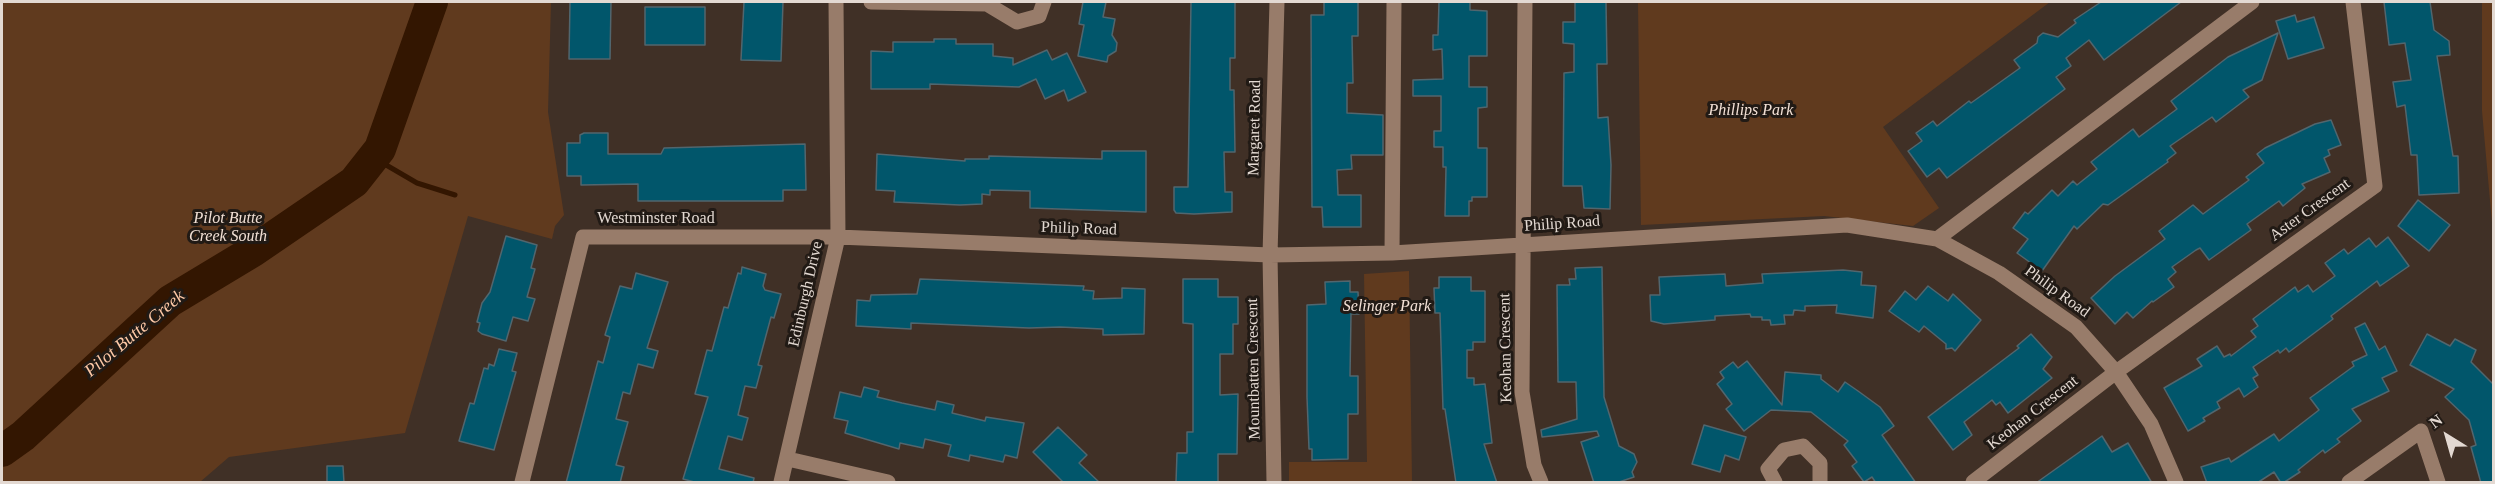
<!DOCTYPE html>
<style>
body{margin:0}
#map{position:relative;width:2495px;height:484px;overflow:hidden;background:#403026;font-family:Georgia,serif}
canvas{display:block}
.frame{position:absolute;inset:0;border:3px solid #e3d9d2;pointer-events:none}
.north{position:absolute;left:2417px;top:406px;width:60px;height:60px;-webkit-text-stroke:4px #211a15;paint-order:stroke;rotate:323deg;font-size:16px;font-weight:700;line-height:24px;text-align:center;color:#e3d9d2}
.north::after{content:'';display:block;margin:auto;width:21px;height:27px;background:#e3d9d2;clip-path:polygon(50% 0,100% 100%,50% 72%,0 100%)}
</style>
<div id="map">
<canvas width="2495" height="484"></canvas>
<div class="frame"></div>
<div class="north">N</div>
</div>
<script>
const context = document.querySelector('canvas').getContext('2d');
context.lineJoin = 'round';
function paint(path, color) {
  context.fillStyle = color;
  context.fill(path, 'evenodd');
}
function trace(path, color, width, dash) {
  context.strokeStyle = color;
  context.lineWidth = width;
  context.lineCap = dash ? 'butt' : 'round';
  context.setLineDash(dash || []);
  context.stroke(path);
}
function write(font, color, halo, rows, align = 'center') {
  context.font = font + ' Georgia,serif';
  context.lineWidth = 6;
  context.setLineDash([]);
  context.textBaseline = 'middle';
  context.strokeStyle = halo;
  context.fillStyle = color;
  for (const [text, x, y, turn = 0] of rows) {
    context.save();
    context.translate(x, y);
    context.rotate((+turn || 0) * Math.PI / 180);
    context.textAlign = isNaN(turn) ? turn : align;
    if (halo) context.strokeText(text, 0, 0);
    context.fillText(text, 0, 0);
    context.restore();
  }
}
const green = new Path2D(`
 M2,2H551L548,112L564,215L555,226L552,239L468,216L405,433L229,457L200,482H2Z
 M1638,2H2050L1883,127L1939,208L1913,226L1824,216L1641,225Z
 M2482,2H2493V234L2482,111Z
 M1409,271L1412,482H1289V462H1367L1364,274Z`);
const stream = new Path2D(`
 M370,165L377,161L381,162L417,183L455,195`);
const river = new Path2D(`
 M2,451L23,436L170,301L253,251L354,182L380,149L432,2`);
const building = new Path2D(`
 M570,2H611L610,59H569Z
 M744,2H783L781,61L741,60Z
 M1083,2H1106L1103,17L1115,19L1112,35L1117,43L1116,51L1108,56L1107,62L1078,56L1084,25L1079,24Z
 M1191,2H1235V58H1230V90H1234L1235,152H1224L1225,192H1232V212L1194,214L1176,213L1174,210V187H1188Z
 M1324,2H1358V36H1352L1353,83H1347V113L1383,115V155H1351L1352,169L1337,170L1338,195H1361V227H1323L1322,207H1312L1311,15H1324Z
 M1439,2H1470V10L1487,11V56H1469V87H1487V107L1478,108V148H1487V197H1472V201H1469V216H1445L1446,167H1443V147H1434V131H1441V96H1413V80L1443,79L1442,49L1433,50V35H1438Z
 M1575,2H1606L1607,64H1597L1598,118L1608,117L1611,165L1610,209L1584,208L1582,186H1563L1564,73L1574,72V44L1563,43V22H1575Z
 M2101,2H2181L2104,60L2089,40L2066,58L2071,66L2056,77L2065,89L1947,178L1939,168L1927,177L1908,151L1922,141L1916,133L1933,121L1937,126L1969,101L1971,103L2020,68L2014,60L2037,43L2038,37L2043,33L2058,37L2076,23L2074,20Z
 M2384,2H2430L2434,30L2449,41L2450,55L2437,56L2453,156H2458L2459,193L2419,195L2417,155H2411L2405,105L2397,107L2393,82L2411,80L2406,50L2405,43L2389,45Z
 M645,7H705V45H645Z
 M2295,15L2297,22L2314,17L2324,48L2288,59L2276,21Z
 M2278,33L2262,80L2243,90L2249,97L2216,122L2212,117L2170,146L2176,153L2167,160L2168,162L2108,205L2103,204L2077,229L2074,226L2042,271L2017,253L2028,239L2013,228L2025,212L2028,214L2052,190L2058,196L2073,181L2077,185L2097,169L2091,162L2133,129L2139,137L2177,109L2171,101L2228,57Z
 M934,39H956V44H993V56L1013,58V65L1047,50L1052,60L1067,53L1086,92L1068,101L1064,90L1045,99L1036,79L1019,87L930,84V89H871V51L893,52V42H934Z
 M2331,120L2341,145L2328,150L2330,155L2324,158L2330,172L2302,184L2305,188L2283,206L2279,201L2247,224L2251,230L2209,260L2200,248L2196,250L2172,267L2176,272L2168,279L2174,287L2153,302L2152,301L2133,318L2127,312L2115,324L2091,298L2115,276L2165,239L2159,231L2193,205L2203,214L2249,180L2246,177L2264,163L2257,154L2265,148L2315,124Z
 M584,133H608V154H661L664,148L805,144L806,190H783V201H638V184L581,185V176H567V143H580V135Z
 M1102,151H1146V212L1030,208V191L990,190V195L982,194V204L960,205L894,202L895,191L876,190L877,154L965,161V159H989V156L1102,159Z
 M2418,200L2450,225L2429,251L2398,226Z
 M506,236L537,245L531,268L535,269L527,297L535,299L528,321L513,317L506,341L482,334L478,331L480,323L477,322L482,303L490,292Z
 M2388,237L2409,266L2380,286L2377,281L2331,316L2333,319L2289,352L2286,348L2280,353L2278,350L2253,367L2258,375L2253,378L2258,387L2244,397L2239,388L2217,402L2220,408L2203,418L2205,421L2188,431L2164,388L2202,366L2197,359L2217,346L2224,357L2230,354L2231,356L2256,337L2251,331L2258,326L2253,319L2295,287L2298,292L2308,285L2313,292L2335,276L2325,263L2344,249L2348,254L2369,238L2376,247Z
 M742,267L766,274L763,286L765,290L781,294L774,318L771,317L758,365L762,366L756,388L745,386L738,415L748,418L742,440L728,436L719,469L754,478L753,483H698L683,479L708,397L695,394L707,350L712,351L724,307L728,308L738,273L741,274Z
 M1602,267L1604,397L1619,446L1634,454L1637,462L1632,472L1634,477L1616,483H1594L1581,442L1599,436L1597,431L1542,437L1541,430L1577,419L1576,382H1558L1557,285H1570L1569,279H1576L1575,268Z
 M1843,270L1862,272L1861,285L1876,286L1873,318L1836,313L1837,305L1805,306V311L1794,310L1793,315H1784L1785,324L1771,325L1770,320H1762V317H1751L1750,314L1715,316V320L1664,324L1651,321L1650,295H1660L1659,277L1725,274L1726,286L1763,283L1762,274Z
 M636,273L668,282L647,348L658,351L653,368L638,364L630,394L623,392L616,419L628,422L616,465L624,467L620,483H566L598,361L603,363L610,337L605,335L620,286L632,289Z
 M1439,277H1471V291H1485V342H1473V350H1467V378H1474V385L1485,384L1492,443L1484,444L1497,483H1456L1445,409H1443L1440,313H1435L1434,288H1439Z
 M920,279L1084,286L1083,290L1094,291L1093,299L1122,298V288L1145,289L1144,334L1103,335V329L1060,327L1029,328L911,323V329L856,326L857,300L870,301L871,295L917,294Z
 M1183,279H1218V297H1238V324H1233V354H1220V395L1238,394L1237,454H1218V483H1176L1177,453H1187V432H1193V324L1183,323Z
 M1350,281V292H1358L1359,314H1351L1350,376H1358V414H1348V459L1312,460V449H1309L1307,397V305L1326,304L1325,282Z
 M1928,286L1948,301L1953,294L1981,320L1955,351L1952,348L1946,349V344L1924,326L1919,332L1889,311L1905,291L1916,300Z
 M2365,323L2379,350L2385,346L2397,371L2382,378L2389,391L2352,409L2361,421L2337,439L2340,442L2325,453L2323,450L2298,470L2300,472L2283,483H2281L2274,472L2257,483H2207L2201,467L2229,458L2231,462L2274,434L2279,441L2319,410L2310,398L2354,366L2352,362L2367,355L2355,328Z
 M2031,334L2052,357L2043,369L2052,378L2008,413L2000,402L1996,405L1992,400L1964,422L1972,435L1953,450L1928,417L2019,348L2017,346Z
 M2427,334L2450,346L2455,339L2476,350L2471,362L2493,384V483H2481L2471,447L2476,445L2469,420L2445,397L2454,389L2410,365Z
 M499,349L517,353L512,371L516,372L494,450L459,441L470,403L474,404L484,368L488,369L489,364L494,366Z
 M1747,361L1782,405L1785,372L1821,375V379L1838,392L1845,382L1858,391L1880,407L1894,426L1882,435L1916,483H1876L1872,477L1864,482L1852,466L1857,462L1844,445L1848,441L1811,412L1771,410L1744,431L1726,409L1732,404L1717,384L1724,378L1720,372L1733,362L1738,368Z
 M864,387L879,391L877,397L902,403L935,410L937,401L954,405L952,413L985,421L986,417L1024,423L1017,458L1005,455L1003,462L970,455L969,461L948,456L951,445L925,439L923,448L900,443L899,449L845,433L848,421L834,418L840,392L861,397Z
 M1704,425L1746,437L1739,460L1725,455L1720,472L1692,464Z
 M1058,427L1087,455L1079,463L1100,483H1064L1033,452Z
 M2102,436L2112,452L2128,443L2152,483H2036Z
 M327,466H343L344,483H327Z`);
const minor = new Path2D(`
 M871,2L987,4L1017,22L1039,16L1044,2
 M1525,2L1522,392L1534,465L1541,482
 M1937,239L2252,2
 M1392,253L1394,2
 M788,459L888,482
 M522,482L583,237H838L1270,255L1392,253L1847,225L1937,239L1999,273L2076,327L2116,372L2151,424L2176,482
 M781,482L838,237L836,2
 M1274,482L1270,255L1277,2
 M1775,482L1768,469L1784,450L1803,446L1820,463V482
 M1973,482L2116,372L2375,186L2353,2
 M2349,482L2421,431L2438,482`);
const parkNames = [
 ["Phillips Park",1751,111],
 ["Pilot Butte",228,219],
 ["Creek South",228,237],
 ["Selinger Park",1387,307]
];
const streetNames = [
 ["Margaret Road",1255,128,-89],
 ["Aster Crescent",2310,210,-36],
 ["Westminster Road",656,219],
 ["Philip Road",1562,224,-4],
 ["Philip Road",1079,229,2],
 ["Philip Road",2057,292,36],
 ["Edinburgh Drive",806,294,-77],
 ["Keohan Crescent",1506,348,-91],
 ["Mountbatten Crescent",1254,369,-91],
 ["Keohan Crescent",2033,413,-38]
];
const waterNames = [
 ["Pilot Butte Creek",135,334,-40]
];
paint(green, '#603a1e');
trace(stream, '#331601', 5);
trace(river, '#331601', 32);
paint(building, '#01566b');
trace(building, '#51666e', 1.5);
trace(minor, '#987c6a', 15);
write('italic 16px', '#f2e0d5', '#211a15', parkNames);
write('16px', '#e3d9d2', '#211a15', streetNames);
write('italic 18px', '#fdc8a6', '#211a15', waterNames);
</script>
